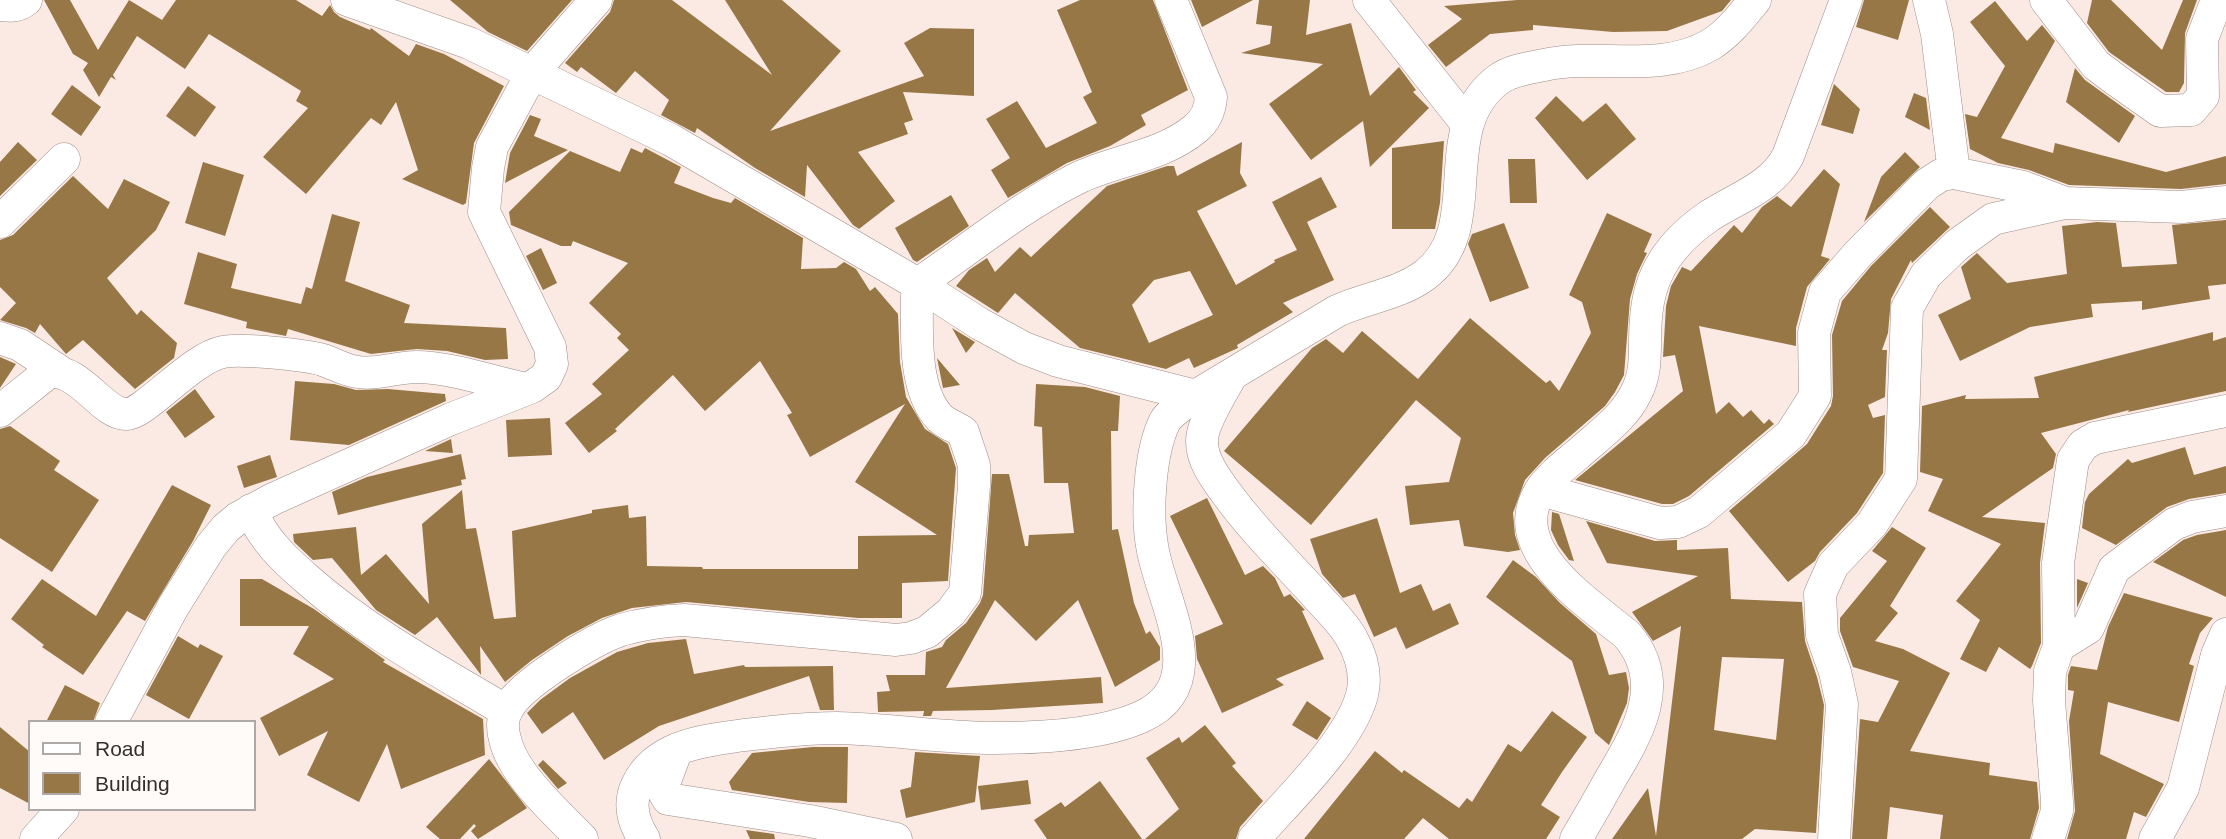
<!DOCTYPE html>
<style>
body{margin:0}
#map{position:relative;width:2226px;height:839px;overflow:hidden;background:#fbeae4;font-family:Arial,sans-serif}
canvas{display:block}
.legend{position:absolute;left:28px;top:720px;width:228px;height:91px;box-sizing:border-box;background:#fefbf9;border:2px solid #aea9a7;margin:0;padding:9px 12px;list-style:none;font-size:21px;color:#352f2d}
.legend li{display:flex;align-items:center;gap:14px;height:35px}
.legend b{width:35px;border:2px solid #aea9a7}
</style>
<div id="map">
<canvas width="2226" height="839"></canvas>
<ul class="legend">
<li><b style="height:9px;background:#fff"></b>Road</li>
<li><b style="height:19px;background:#987747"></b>Building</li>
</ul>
</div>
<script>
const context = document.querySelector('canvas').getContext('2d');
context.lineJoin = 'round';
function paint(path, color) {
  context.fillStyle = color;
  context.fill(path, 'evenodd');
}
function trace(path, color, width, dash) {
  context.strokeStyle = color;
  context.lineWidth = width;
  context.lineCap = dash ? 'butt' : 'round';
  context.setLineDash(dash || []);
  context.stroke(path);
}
const building = new Path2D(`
 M44,0H70L98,50L129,0L162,20L176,0H296L322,16L330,5L334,12L340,17L370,30L371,28L409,56L416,44L444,54L504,86L474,143L466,203L463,205L402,179L418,170L396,102L381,125L371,118L306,194L263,157L308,108L296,101L301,91L209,34L185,69L137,36L113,75L116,80L111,77L99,97L83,70L88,63L73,54Z
 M450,0H572L527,51L488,32Z
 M614,0H672L772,75L725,0H782L841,51L770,131L924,76L904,43L930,28L974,29V96L903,92L913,120L904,123L908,134L858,152L895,201L859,229L853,225L807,165L805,197L755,168L697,128L695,133L661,115L669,100L635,71L616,93L581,67L577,72L565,63L610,12Z
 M1080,0H1153L1188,90L1141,115L1146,125L1110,146L1067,163L1008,198L991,170L1010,158L986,119L1017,101L1046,148L1097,123L1083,97L1092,92L1057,10Z
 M1191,0H1253L1202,27Z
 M1259,0H1310L1306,35L1351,23L1370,96L1399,67L1416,90L1413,92L1429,108L1370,167L1363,121L1311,160L1269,104L1323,64L1241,53L1270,44L1272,26L1256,24Z
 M1517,0H1731L1722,11L1667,31L1613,32L1533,25V30L1490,34L1446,67L1428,45L1462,19L1444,6Z
 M1864,0H1909L1898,40L1856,27Z
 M2092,0H2111L2162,50L2183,0H2197L2185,33L2184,83L2179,92H2166L2109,52L2087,23Z
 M1995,1L2027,41L2042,25L2055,41L2001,138L2053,153L2055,143L2166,172L2226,156V184L2181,189L2069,185L2029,170L1998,163L1970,149L1965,114L1977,117L2005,66L1970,22Z
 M2075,68L2085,80L2135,116L2119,143L2066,102Z
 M1834,84L1860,109L1853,134L1821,125Z
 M72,85L101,107L81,136L51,114Z
 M188,86L216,107L195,137L166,116Z
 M1914,93L1926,98L1930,130L1905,117Z
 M1556,96L1583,122L1606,103L1636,139L1587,180L1535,118Z
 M530,115L541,119L534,136L568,150L505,183L510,153Z
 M1444,141L1440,203L1435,229H1392V148Z
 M18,142L37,160L0,196V162Z
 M1242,142L1240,173L1247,186L1197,211L1236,285L1275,262L1274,260L1297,250L1272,202L1321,177L1337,207L1307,222L1334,280L1283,303L1293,312L1237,345L1238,348L1194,368L1189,358L1166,369L1080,348L1015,293L998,313L956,286L969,270L987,258L995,272L1020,247L1031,257L1107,186L1167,166H1174L1177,176ZM1190,271L1213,315L1149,343L1132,305L1154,280Z
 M631,148L642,153L645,148L681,167L674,183L713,198L731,203L735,198L803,238L801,269L836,268L844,262L856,269L870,291L875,287L898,314L900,362L906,397L925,429L948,444L956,468L948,581L902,583V618H858L686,602L632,608L602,618L568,636L532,660L505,682L480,646L481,675L437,617L415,635L376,610L332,558L313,560L294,542L293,534L356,527L361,575L386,554L429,604L422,524L462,490L466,529L476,528L494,619L516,617L512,531L592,513V510L628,505L629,518L646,516L647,566L702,567L703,569H858V536L937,535L855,482L905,404L810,457L787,415L792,413L760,361L705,411L673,375L615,429L617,431L589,453L565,423L602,394L592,384L629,350L617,338L621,334L589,303L628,263L573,241L571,246H561L511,225L509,212L570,151L620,172Z
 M1905,152L1920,167L1864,222L1881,177Z
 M1508,159H1535L1537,203H1510Z
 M203,162L244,175L225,236L185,223Z
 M1824,169L1840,184L1821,256L1830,259L1807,287L1796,328V346L1699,326L1716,414L1729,402L1743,417L1751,410L1764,424L1769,419L1774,424L1689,496L1673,504H1662L1575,480L1683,391L1675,355L1663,357L1666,306L1671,286L1682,267L1691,271L1734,225L1742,233L1762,207L1777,196L1791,207Z
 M73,176L108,209L124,179L170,202L156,230L107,278L137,315L141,310L177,343L174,358L135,389L83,340L66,354L40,324L35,333L26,328L0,320L16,303L0,287V240L13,235Z
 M951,195L969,226L917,262L913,260L895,228Z
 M1930,207L1950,227L1912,263L1911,260L1891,299L1888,333L1882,350H1887L1885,397L1868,405L1873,418L1885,415L1883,473L1857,513L1820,552L1815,561L1788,582L1729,511L1807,444L1831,406L1833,396L1832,335L1842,301L1871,266Z
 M1607,213L1652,234L1644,252L1647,253L1637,274L1630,299L1624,375L1615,392L1605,406L1545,458L1525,480L1513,513L1515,535L1520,550L1508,552L1464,546L1459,520L1410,525L1405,486L1449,482L1461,438L1416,400L1311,525L1224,451L1312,348L1326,339L1343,353L1362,331L1418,379L1470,318L1546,383L1550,380L1559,391L1591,333L1582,302L1569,295Z
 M332,214L360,222L345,281L410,305L404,323L506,328L508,359L485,360L447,351L417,349L371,354L288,329L286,336L246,328L247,322L184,304L198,252L237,264L231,288L301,304L306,287L312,289Z
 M2226,220V284L2208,286L2210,299L2142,310V301L2091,304L2093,317L2030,327L1960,361L1938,315L1971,299L1961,267L1977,253L2007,283L2067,274L2062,226L2097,222L2116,223L2122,267L2177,264L2172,225Z
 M1504,223L1529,288L1490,302L1468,244L1472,234Z
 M541,248L557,283L543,290L526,256Z
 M952,328L975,342L966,353Z
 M2213,332V341L2226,337V391L2128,412L2129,410L2041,433L2056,454L2053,468L1982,517L2045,523L2040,563L2041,643L2032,666L2030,669L1999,647L1986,672L1960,659L1980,620L1956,601L2001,544L1928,511L1943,479L1920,472L1922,406L1966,395L1965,399L2039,398L2034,377Z
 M0,357L16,364L0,388Z
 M937,358L960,385L943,388Z
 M295,381L334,384L356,390L388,389L445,394L446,401L349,445L290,440Z
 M1036,384L1085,387L1120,396L1118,431H1111L1112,530L1118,529L1134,603L1146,634L1150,631L1160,647V660L1115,687L1078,600L1036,641L995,600L946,688L1101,677L1103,703L992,710L933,711L931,716H923L924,711L878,712L877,692L890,691L886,675H925L926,652L942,647L946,640L966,623L980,603L983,595L992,474H1009L1025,546H1028L1029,535L1074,533L1068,483H1044L1042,427L1034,426Z
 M195,389L215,417L185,438L166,412Z
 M550,418L552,455L508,457L506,420Z
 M10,426L60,461L54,470L99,500L52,572L0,538V429Z
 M451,439L453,453L425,451Z
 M2185,447L2194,475L2226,466V493L2189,499L2167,507L2116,545L2082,528L2085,502L2089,494L2128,459L2132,463Z
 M461,454L466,479L461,480L462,485L338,515L332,492L367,477Z
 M270,455L277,477L244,488L237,466Z
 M172,485L211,505L193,541L145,621L127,611L83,675L42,647L44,645L11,619L42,579L96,616Z
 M1207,498L1245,575L1263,566L1275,578L1284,597L1290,594L1305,610L1302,611L1324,659L1276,679L1284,685L1222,713L1197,659L1195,636L1223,624L1170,516Z
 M1552,512L1559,514L1574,561L1569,560L1558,545L1551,530Z
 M1377,518L1400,593L1421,584L1433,611L1450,603L1459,624L1406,649L1396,627L1374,637L1355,594L1343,598L1322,574L1310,539Z
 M1586,521L1655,541L1677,540V550L1728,548L1731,599L1802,602L1805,641L1817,677L1824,705L1816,833L1755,829L1742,839H1612L1648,788L1656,836L1681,626L1653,641L1632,612L1698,576L1607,563ZM1722,657L1784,659L1776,740L1714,730Z
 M1892,527L1926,548L1890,606L1898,613L1875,641L1903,649L1950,673L1910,751L1990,763L1989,775L2037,782L2039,808L2030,839H1940L1943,815L1890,807L1887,839H1852L1860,719L1878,722L1899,681L1853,667L1840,631V618L1887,561L1872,551Z
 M2226,530V597L2153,562L2183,540L2197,535Z
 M1513,560L1536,577L1560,603L1596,634L1609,675L1626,672L1629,688L1627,703L1609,745L1595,733L1572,661L1486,597Z
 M240,579H262L314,609L385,660L383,662L483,719L485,755L401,789L387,744L359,802L307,775L328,731L279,756L260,718L334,679L293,654L309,626H240Z
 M2077,579L2088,583L2077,608Z
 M2124,593L2213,618L2200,633L2189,664L2194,666L2179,722L2108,702L2100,754L2164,784L2146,817L2134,812L2126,839H2067L2075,811L2069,721L2074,691L2068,690V675L2071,666L2097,670L2108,627Z
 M178,636L198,648L200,644L223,656L189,719L146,695Z
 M686,639L694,674L744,665L745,667L833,666L834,710H820L809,676L659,726L604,760L573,712L542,734L527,713L540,700L570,678L617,652L648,643Z
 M65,685L100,703L93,722H46Z
 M1307,701L1331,718L1317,740L1292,725Z
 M1552,711L1587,737L1562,772L1541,805L1560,817L1546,839H1449L1423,818L1404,839H1304L1375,751L1402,773L1404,770L1459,808L1467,798L1472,802L1508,744L1521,752Z
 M1205,725L1236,763L1232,766L1263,801L1240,827L1236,839H1145L1179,809L1146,758L1179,737L1182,743Z
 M0,727L30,752V804L0,788Z
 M813,747H848L847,803L809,802L732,790L729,782L752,753Z
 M915,752L980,756L975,802L906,818L900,790L911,787Z
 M489,759L527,808L478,839L471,831L476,826L474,824L460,839H440L426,827Z
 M543,760L567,783L558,789L538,765Z
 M1028,780L1031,804L981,810L978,786Z
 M1100,781L1142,839H1047L1034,820L1061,802L1065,807Z
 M746,830L774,834L775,839H750Z`);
const street = new Path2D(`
 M347,0L469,43L671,140L921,286L980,324L1024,348L1058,361L1196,396
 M1369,0L1467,124
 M1929,0L1937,34L1954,173
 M2046,0L2096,65L2116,80L2160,111L2191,110L2203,96L2202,39L2217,0
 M0,5C11,6 17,7 26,0
 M0,222L64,159
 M0,338L20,345L59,371
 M1232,374C1223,391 1201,424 1202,442C1202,461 1216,479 1227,494C1253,530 1285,561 1315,594C1327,608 1343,622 1352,639C1362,657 1367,675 1362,695C1349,743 1287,801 1254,839
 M0,411L49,372C81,369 102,414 126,414C144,415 191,358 223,352C240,348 306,355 323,360C335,364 346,371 358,372C378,375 397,367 416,367C451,367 492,382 526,389
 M1541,490L1660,523L1678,522L1699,512L1791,434L1815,396L1814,333L1825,292L1858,254L1927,184L1941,175L1954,173L2023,187L2065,203
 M251,510C263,540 284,559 308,580C368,633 438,670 506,711
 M2059,646L2088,628L2114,569L2174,524L2192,517L2226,511
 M111,722L173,607L211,546L226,528L238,518L273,499L451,419L532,387L546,377L552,364L550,347L484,212L488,168L492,147L532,73L596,0
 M677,749L662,789L668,799L810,821L896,839
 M36,839L63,809
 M582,839C557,813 513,775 505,739C502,729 502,717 508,708C522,683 594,639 621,630C642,624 662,621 684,620L896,640L911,638L927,632L951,612L965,593L974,486V465L963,432C956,427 946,424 940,418C913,390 917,333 917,296L921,286L928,277C976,244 1024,205 1076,179C1114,160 1161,157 1195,129C1206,120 1210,110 1211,97L1171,0
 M644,839C633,822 628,804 637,785C655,747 700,741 737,736C770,732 803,728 837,728C890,729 942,738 995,738C1040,738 1101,735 1141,717C1213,685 1163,604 1153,551C1146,517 1149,453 1165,421C1169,414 1178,409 1184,403L1337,311C1365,298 1400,294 1425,275C1488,228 1432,128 1499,79C1511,70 1529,68 1544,65C1599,53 1659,74 1710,45C1728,34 1742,16 1755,0
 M1576,839C1588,819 1600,798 1611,778C1638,733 1668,682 1627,635C1588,602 1504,550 1540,491C1550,476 1565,465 1578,454C1599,435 1624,418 1636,393C1645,376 1645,359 1645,341C1645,305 1650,275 1674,247C1684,235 1696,225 1709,216C1737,198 1772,187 1788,156L1846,0
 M1834,839L1842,704L1835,672L1822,635L1820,594L1833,565L1872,524L1901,479L1907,308L1926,275L1957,245L1993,219L2065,203L2182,207L2226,202
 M2048,839L2057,811V801L2049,701L2050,671L2059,646L2058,563L2073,460L2083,445L2095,438L2226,411
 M2155,839L2183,788L2217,655L2226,634`);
paint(building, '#987747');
trace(street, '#9c8d88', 33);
trace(street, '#fff', 32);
</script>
